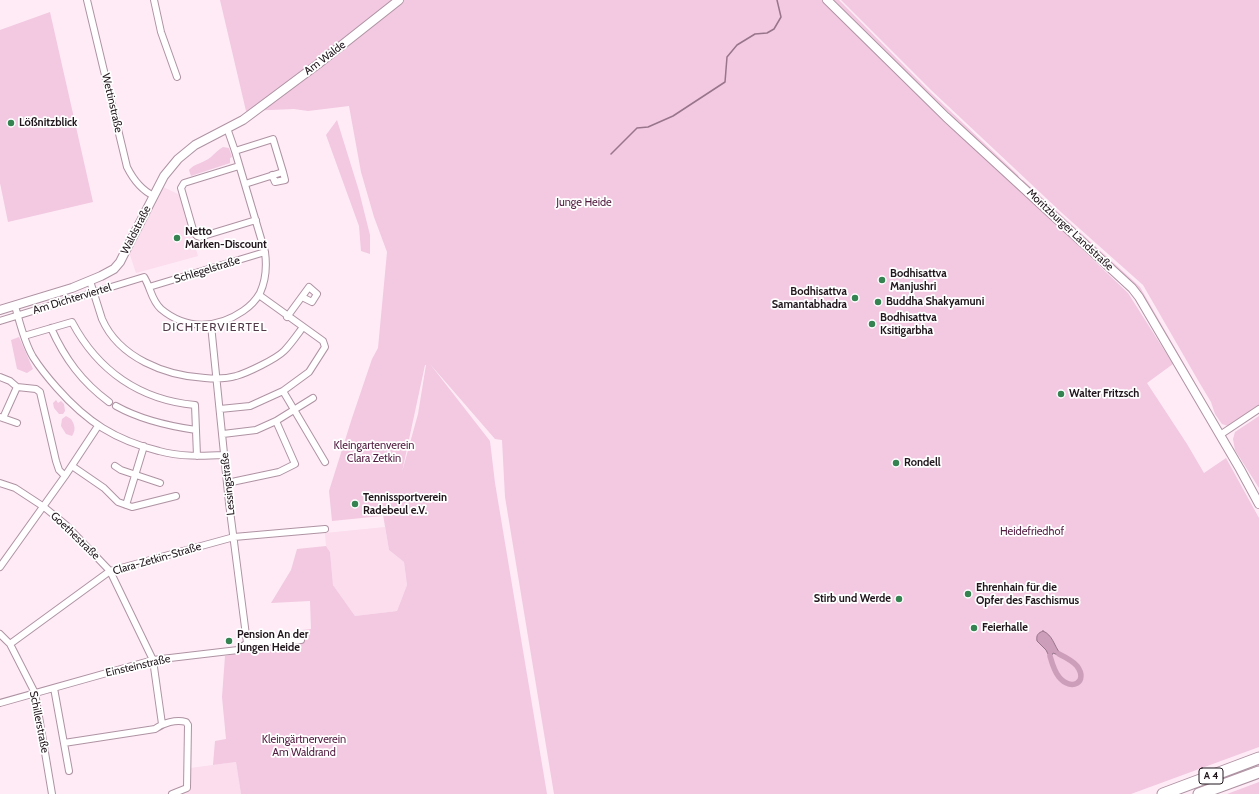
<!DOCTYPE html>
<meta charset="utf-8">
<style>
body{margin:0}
canvas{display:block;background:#feebf6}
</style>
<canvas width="1259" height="794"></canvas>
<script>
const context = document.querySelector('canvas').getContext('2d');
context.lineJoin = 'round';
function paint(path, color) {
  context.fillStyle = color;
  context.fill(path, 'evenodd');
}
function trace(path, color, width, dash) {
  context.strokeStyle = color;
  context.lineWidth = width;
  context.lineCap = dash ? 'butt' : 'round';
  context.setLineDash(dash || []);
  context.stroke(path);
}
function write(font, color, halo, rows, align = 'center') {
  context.font = font + ' Cabin,sans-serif';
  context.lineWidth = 3.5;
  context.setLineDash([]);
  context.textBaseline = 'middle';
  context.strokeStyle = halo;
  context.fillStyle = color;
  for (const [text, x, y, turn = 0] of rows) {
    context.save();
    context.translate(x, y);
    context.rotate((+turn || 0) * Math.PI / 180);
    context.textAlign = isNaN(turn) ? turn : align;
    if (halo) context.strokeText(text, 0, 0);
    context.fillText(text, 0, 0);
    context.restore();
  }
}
const built = new Path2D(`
 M161,186L180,195L198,256L136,273L129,252Z
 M385,527L389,550L404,562L407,585L397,611L355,616L333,585L330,552L326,546L325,533Z
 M236,762L241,794H178L189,790L190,768Z`);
const green = new Path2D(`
 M220,0H826L859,36L945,123L1003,174L1128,293L1173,364L1147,383L1187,444L1204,473L1226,458L1259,518V747L1131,794H554L505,497L502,440L495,439L430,364L490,441L495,483L547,794H241L236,762L213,765L215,741L226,739L222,697L225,656L301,640L302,630L311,629L310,601L271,603L291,570L297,549L326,546L330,552L333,585L355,616L397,611L407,585L404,562L389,550L380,497L382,516L332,521L329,491L352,418L372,359L378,348L387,252L374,217L361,172L349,106L308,111L294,109L246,111ZM426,365L418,414L402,472L425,365Z
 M834,0H839L929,91L1018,175L1019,178H1018L928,93Z
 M841,0H1259V405L1228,426L1222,424L1215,414L1211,402L1199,382L1143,285L1062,213L931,90Z
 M50,12L93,202L8,222L0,183V30Z
 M337,120L359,191L370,235V254L361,251L359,226L326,135Z
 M223,147L229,148L232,157L230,158V163L191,176L189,170C195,163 204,163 211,157C215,153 218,150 223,147Z
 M1023,180L1140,287L1198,388L1191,379L1146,302L1021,181Z
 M19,337L33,369L27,373L17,369L11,340Z
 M56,400L58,403L61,401L64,404L65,411L63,414H59L54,408L53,403Z
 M66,416L71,419C75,425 76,430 72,436L66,434L61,426L62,419Z
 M1259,416V488L1235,450L1233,439L1235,432Z
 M1259,782V794H1227Z`);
const water = new Path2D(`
 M1043,631C1053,635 1054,646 1060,653L1058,655L1053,653L1052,655L1049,656L1046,650L1037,641C1036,635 1038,633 1043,631Z`);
const stream = new Path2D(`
 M611,154L637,128L648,127L673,116L725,82L727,57L737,45L755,34L767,33L774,29L781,17L777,0`);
const canal = new Path2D(`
 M1050,656C1052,663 1054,671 1059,677C1071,692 1089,682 1077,666C1073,661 1065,657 1059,654`);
const street = new Path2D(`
 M87,0L127,167C133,179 141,190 154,196
 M154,0L161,32L177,77
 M235,151L273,139L283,172L245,184
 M239,166L184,183L181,188L194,233L197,236L200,237L256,220
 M272,175L275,182L285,180L283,172
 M90,281L102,319C119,358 166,376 205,378C215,379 226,379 236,376C247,373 276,359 284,351C291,344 297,335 303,327
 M149,287L265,252
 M15,306C20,323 24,342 33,357C40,368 49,379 57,388C87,422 115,440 159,451C180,457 203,456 225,455
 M287,317L309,287L317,294L312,302L302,297
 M0,321L144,277C151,288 151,300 161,309C186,330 217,329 243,311C249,307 256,300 260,293C266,280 267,267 265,252L235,151L227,128
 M211,325L229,503L247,643
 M51,328C65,359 82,382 109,402
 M24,336L72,322C98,371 140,400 195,405L197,456
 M0,377L10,381L17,387
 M17,387L36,389L40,392L56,461L59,470L65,476
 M283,391L325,462
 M116,406C141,420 168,426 196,430
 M220,409L250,406L283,391L309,372L325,347L323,341L259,295
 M0,417L17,423
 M3,418L17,387
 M223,434L256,430L276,421L313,398
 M1220,435L1259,409
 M72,466L104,488L118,502L132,507L176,496
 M115,466L121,470L160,483
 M0,483L15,488L44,507L66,525L110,571L153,660L162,724
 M227,483L279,472L295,464L276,421
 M126,505L144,446
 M0,567L65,476L98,426
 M0,634L10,644L35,693L52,794
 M10,644L110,571L234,537L325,529
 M54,688L69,771
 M0,703L153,660L238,650L247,643L301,640
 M64,743L155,729C163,723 176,719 186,722L188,725L187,788L172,794`);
const secondary = new Path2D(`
 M827,0L946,117L1132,288L1139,297L1240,469L1259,504
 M0,310L72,288L101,276L114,269L120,262L127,248L164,176L178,159L195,145L243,120L318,64L399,0`);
const highway = new Path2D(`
 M1163,794L1259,758
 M1199,794L1259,772`);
const markers = [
 [11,123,4,"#368352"],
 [177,238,4,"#368352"],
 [882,280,4,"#368352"],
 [855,298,4,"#368352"],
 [878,302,4,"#368352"],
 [872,324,4,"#368352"],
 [1061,394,4,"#368352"],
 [896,463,4,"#368352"],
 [355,504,4,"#368352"],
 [968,594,4,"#368352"],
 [899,599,4,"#368352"],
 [974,628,4,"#368352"],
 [229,641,4,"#368352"]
];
const shields = [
 [1211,776,24]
];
const shieldNames = [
 ["A 4",1211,776]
];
const streetNames = [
 ["Am Walde",325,58,-37],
 ["Wettinstraße",112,103,77],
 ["Waldstraße",136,230,-63],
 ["Moritzburger Landstraße",1070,230,43],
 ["Schlegelstraße",207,270,-17],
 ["Am Dichterviertel",72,299,-17],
 ["Lessingstraße",228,484,-96],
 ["Goethestraße",75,536,44],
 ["Clara-Zetkin-Straße",157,559,-16],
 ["Einsteinstraße",138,666,-13],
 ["Schillerstraße",39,722,79]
];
const poiNames = [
 ["Lößnitzblick",19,123],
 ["Netto",185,232],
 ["Marken-Discount",185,245],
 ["Bodhisattva",890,274],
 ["Manjushri",890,287],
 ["Bodhisattva",847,292,"right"],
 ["Samantabhadra",847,305,"right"],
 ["Buddha Shakyamuni",886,302],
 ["Bodhisattva",880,318],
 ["Ksitigarbha",880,331],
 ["Walter Fritzsch",1069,394],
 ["Rondell",904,463],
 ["Tennissportverein",363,498],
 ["Radebeul e.V.",363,511],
 ["Ehrenhain für die",976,588],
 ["Opfer des Faschismus",976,601],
 ["Stirb und Werde",891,599,"right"],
 ["Feierhalle",982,628],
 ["Pension An der",237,635],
 ["Jungen Heide",237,648]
];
const parkNames = [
 ["Junge Heide",584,203],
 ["Kleingartenverein",374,446],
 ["Clara Zetkin",374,459],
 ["Heidefriedhof",1032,532],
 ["Kleingärtnerverein",304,740],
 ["Am Waldrand",304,753]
];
const neighbourhoodNames = [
 ["DICHTERVIERTEL",215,327]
];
paint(built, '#fbddee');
paint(green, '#f2c9e1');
paint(water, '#cc9eb9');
trace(water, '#98758a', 1);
trace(stream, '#98758a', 1.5);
trace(canal, '#cc9eb9', 5.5);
trace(street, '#af93a3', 8);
trace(secondary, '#af93a3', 10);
trace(highway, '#af93a3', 13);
trace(street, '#fff', 6);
trace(secondary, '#fff', 8);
trace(highway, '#fff', 11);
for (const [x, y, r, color] of markers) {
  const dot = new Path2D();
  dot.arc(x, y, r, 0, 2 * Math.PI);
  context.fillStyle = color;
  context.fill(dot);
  trace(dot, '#fff', 1.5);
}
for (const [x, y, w] of shields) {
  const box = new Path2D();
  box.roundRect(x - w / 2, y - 8, w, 16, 3);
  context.fillStyle = '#fff';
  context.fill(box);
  trace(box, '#20161c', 1);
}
write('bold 10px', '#20161c', null, shieldNames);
write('11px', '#20161c', '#fff', streetNames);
write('bold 11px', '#20161c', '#fff', poiNames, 'left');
write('11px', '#511a3f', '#fff', parkNames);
context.letterSpacing = '1px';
write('12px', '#523a48', '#fff', neighbourhoodNames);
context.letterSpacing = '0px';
</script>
